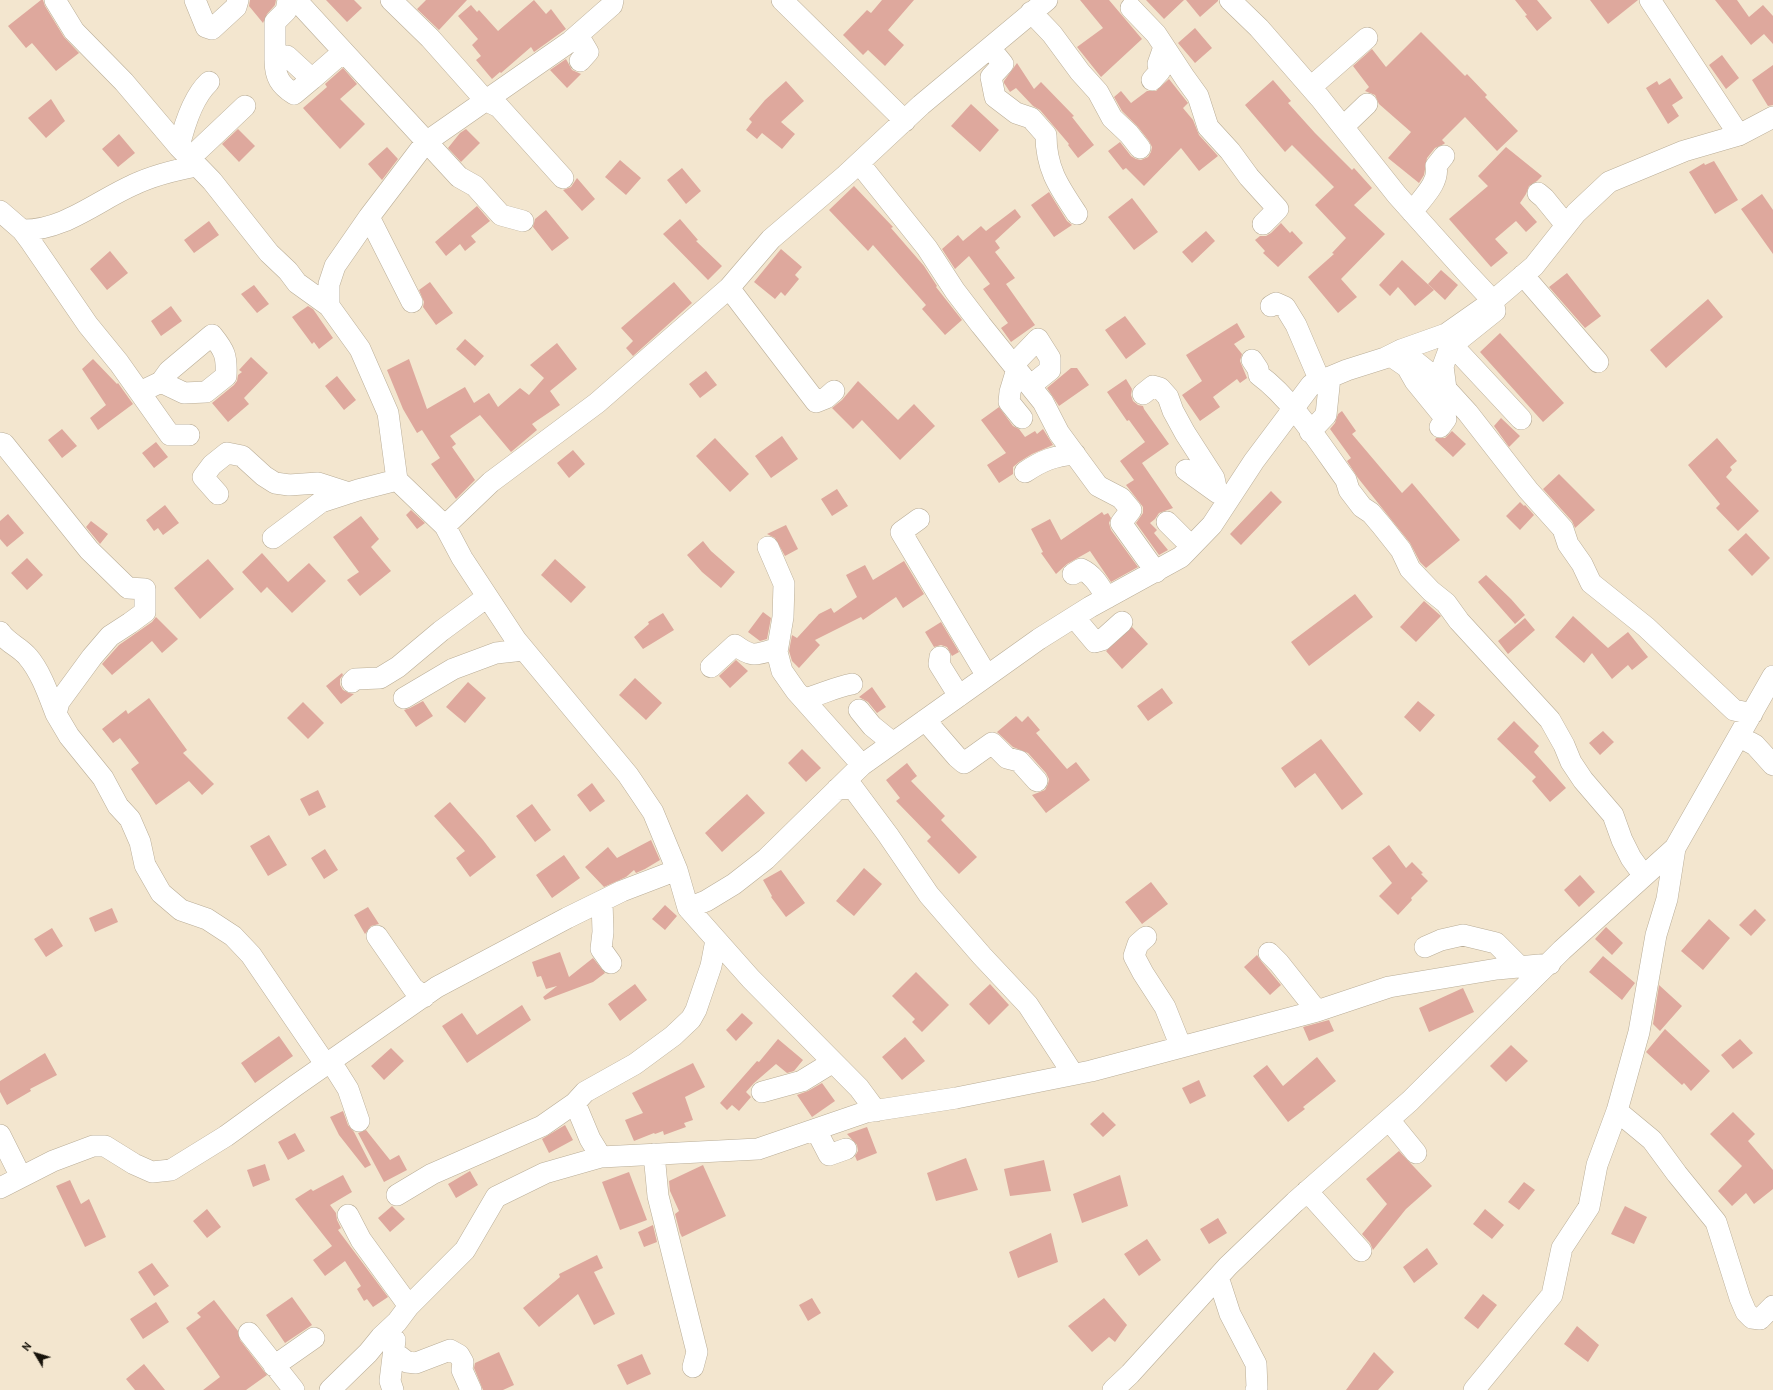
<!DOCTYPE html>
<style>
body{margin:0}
#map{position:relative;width:1773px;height:1390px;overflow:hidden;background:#f3e6cf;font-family:"PT Sans",sans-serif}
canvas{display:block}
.north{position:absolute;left:16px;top:1334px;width:40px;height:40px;-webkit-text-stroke:3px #f3e6cf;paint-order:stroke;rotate:308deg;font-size:11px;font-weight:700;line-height:16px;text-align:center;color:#17130a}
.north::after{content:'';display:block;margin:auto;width:14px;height:18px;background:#17130a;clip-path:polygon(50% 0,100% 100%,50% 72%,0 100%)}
</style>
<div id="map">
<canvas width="1773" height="1390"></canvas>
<div class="north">N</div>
</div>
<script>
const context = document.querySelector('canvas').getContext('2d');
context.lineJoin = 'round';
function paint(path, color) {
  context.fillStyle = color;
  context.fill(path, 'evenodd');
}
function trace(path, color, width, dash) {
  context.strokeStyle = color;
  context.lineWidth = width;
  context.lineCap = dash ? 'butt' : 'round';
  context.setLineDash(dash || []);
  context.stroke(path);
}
const building = new Path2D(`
 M41,0H43L45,6L64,37L79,53L56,71L32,43L26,48L8,26Z
 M250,0H276L275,5L267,14L263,23L249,6Z
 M326,0H354L362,8L347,22Z
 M426,0H467L439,30L417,9Z
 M534,0L546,14L551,9L566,29L534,52L531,47L501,73L500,72L492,79L476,60L481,56L472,45L478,39L458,16L471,5L477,12L479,10L498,31Z
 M882,0H914L888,30L904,45L885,66L868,50L863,55L843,35L867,10L871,13Z
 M1080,0H1109L1142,39L1101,77L1077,47L1103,28Z
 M1146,0H1184L1164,19Z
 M1186,0H1218V1L1200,17Z
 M1515,0H1537L1552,18L1537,31L1525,16L1527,15Z
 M1590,0H1638L1608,24Z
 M1715,0H1737L1749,17L1763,5L1773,16V44L1764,34L1751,45Z
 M1195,28L1212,48L1195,63L1178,43Z
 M1421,32L1465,76L1467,74L1487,95L1485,97L1518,131L1497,151L1465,117L1442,140L1445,143L1444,144L1435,148L1427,158L1424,175L1419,183L1388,158L1411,132L1379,104L1375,95L1365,91L1369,87L1353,66L1372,49L1386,67Z
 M1722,55L1739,78L1726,89L1709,65Z
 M566,59L572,70L581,74L567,88L550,70Z
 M1017,63L1034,89L1041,82L1074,116L1072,117L1094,145L1078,158L1068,145L1069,144L1040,110L1033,106L1016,88L1010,92L1004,83V81Z
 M1773,65V105L1768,106L1752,80Z
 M343,68L357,84L340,99L365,124L340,149L303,108L327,87L325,84Z
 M1670,78L1683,98L1672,105L1679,116L1668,124L1646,88L1657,81L1659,85Z
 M1169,79L1188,103L1183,108L1193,120L1199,135L1218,156L1199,171L1181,148L1144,186L1126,168L1123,170L1108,151L1120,142L1131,156L1136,159L1141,160L1148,157L1151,152L1152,147L1149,141L1138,127L1122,111L1114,97L1121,91L1131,103L1147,91H1156Z
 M1273,80L1291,101L1288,103L1315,133L1352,170L1354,168L1372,188L1354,205L1385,234L1341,279L1357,297L1338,313L1308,277L1334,254L1332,253L1346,238L1315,205L1334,187L1292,145L1285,152L1245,105Z
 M786,81L804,101L781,122L795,134L782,149L762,133L757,139L746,130L752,122L749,119L765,100Z
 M51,99L65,121L46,138L28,118Z
 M971,104L999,130L980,152L951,126Z
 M238,129L255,146L239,162L222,144Z
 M466,129L480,143L461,162L448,148L460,133Z
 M119,134L135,153L118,167L102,149Z
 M387,147L398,159L382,180L368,164Z
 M1506,147L1542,176L1537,181L1529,186L1526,194L1520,203L1537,222L1526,232L1516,221L1495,239L1508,253L1491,267L1449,219L1488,186L1478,176Z
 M620,160L641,178L626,195L605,177Z
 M1714,161L1738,200L1715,214L1689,172L1704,163L1705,165Z
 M682,168L701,191L686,204L667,180Z
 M577,178L595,199L582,211L563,190L571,187Z
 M854,186L893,227L891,228L924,266L937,286L936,287L962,320L945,335L922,309L926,305L873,245L868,251L829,210Z
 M1049,192L1067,221L1072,225L1054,237L1031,205Z
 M1762,194L1773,210V254L1741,209Z
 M1132,198L1158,232L1134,250L1108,217Z
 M477,206L490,221L471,236L476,242L465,251L460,244L446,256L435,242Z
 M1015,209L1021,217L995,241L1000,248L995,252L1015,278L1006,284L1035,325L1011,342L1001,328L1008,323L983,289L990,284L969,256L955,269L942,249L958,235L963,241L981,226L986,231Z
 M546,210L569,238L552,251L533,227L535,219Z
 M680,219L698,240L696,241L722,266L708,280L663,234Z
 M209,221L219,235L194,253L184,240Z
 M1281,223L1290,233L1292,231L1303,243L1278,267L1263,253L1265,251L1255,240L1260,236H1266L1271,233Z
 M1206,231L1215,241L1192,263L1182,252Z
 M781,249L802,267L795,275L799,279L785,296L781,292L775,299L754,282Z
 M110,251L128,273L107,290L90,269Z
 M1402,260L1434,290L1415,306L1398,287L1390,296L1379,285Z
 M1441,270L1458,285L1445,300L1428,284Z
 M1567,273L1601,316L1585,328L1549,287Z
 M430,282L453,313L436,325L423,307L424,302L419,290Z
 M674,282L692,303L633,356L626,348L633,341L621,328Z
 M254,285L269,304L257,313L241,294Z
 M1708,299L1723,317L1666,368L1650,350Z
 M171,306L182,321L161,336L151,321Z
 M308,306L313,309L333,338L319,349L314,342L312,344L292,317Z
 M1125,316L1146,344L1126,359L1105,330Z
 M1237,323L1245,337L1234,344L1242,354L1240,361L1247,378L1240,383L1237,379L1213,397L1220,407L1200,421L1182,395L1202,381L1186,355Z
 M1500,333L1564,403L1543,422L1480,352Z
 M465,339L484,356L475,366L456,349Z
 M557,343L577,369L550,391L560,405L532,424L537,430L511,452L480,415L450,436L456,444L452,447L475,480L456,499L431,464L440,458L422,430L417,433L403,409L387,370L409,359L427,409L465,387L474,403L489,393L498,407L520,388L529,395L544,378L530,365Z
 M251,357L268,373L244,398L249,404L228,422L212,403L234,385L237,381L238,375L242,372L239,370Z
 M93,359L117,384L118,383L133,404L98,430L90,418L106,405L82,369Z
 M1071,368H1077L1089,385L1059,406L1047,388Z
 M706,371L717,385L700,398L689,384Z
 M337,376L356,400L344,410L325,386Z
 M1126,379L1132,389L1131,395L1133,401L1138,405L1143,406L1144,409L1169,444L1142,463L1173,508L1159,513L1155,519L1150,523L1157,530L1154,533L1168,550L1159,555L1136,523L1143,513V507L1126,485L1134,480L1120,461L1145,442L1129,420L1127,421L1107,392Z
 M858,381L898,420L914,404L935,426L900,460L862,420L853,429L832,408L842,400Z
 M999,407L1013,426L1019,429L1025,437L1035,431L1037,434L1043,429L1053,445L1032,454L1019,462L1013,467V474L999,483L987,465L1006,453L981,420Z
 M1342,411L1356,431L1352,434L1402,493L1412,483L1460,540L1426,568L1420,562L1410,543L1358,478L1347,461L1351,458L1330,429L1335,423L1338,414Z
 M1501,418L1520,436L1509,447L1494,426Z
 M62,429L77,446L62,458L48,440Z
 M1452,431L1466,444L1453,457L1435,440L1436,438H1445Z
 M782,436L798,459L771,478L755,456Z
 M715,438L749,474L730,492L696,456Z
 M1717,438L1737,461L1730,467L1732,470L1726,477L1759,511L1738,531L1716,508L1720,504L1688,465Z
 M156,442L168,457L154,468L142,453Z
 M573,450L585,464L569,478L557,463Z
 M1559,474L1595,510L1575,528L1572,521L1543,489Z
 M837,489L848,506L832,516L821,499Z
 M1271,491L1282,502L1241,545L1230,534Z
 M1520,502L1524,506L1525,505L1534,515L1520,530L1506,516Z
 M165,505L179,523L163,535L158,528L154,531L146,520Z
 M411,510L425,523L417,529L406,515Z
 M1102,512L1104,515L1108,513L1111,518L1109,523L1111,530L1138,567L1111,582L1090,551L1067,564L1056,574L1041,553L1043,552L1031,529L1050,519L1061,540Z
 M8,514L24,533L7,547L0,539V521Z
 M361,516L379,539L371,547L391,571L360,596L347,580L359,572L333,537Z
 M91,521L108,534L100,544L86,527Z
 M786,525L798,549L785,556L775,538L767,534Z
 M1746,533L1770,558L1752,576L1728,550Z
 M703,541L711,551L735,572L721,588L702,572L687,555Z
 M262,553L288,582L309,563L326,581L292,613L267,587L261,593L242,572Z
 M27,558L43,575L27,590L11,573Z
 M208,559L234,589L200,619L174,588Z
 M555,559L586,587L571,603L541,575Z
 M904,561L924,594L903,608L896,597L863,620L861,617L815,640L820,645L799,668L792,661L789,651L792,635L797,638L819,614L831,608L834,613L857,597L846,575L865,565L873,580Z
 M1486,575L1511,599L1525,615L1515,624L1478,582Z
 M1355,594L1373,617L1309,666L1291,642Z
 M1424,601L1441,616L1416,642L1400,627Z
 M763,612L771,618L767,639L760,641L748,632Z
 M663,613L674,630L643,649L634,637L649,624L648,622Z
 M1573,616L1608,648L1628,632L1648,657L1632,670L1628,665L1612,679L1592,653L1584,663L1555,637Z
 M156,617L178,639L162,653L152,641L112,675L102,664L119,645L152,622Z
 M1525,618L1535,630L1508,654L1498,641Z
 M941,622L959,652L952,656L947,647L941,645L934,647L925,632Z
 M1132,627L1148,644L1122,669L1106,651Z
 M736,660L748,671L730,688L719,676Z
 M342,673L343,675L340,679V685L343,690L349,693L354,694L341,704L326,686Z
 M635,678L662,703L646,720L619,695Z
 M468,682L486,698L465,723L446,707Z
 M872,687L886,707L877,713L868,702L859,697Z
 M1162,688L1173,703L1148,721L1137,706Z
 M149,698L187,750L183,753L214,784L202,795L189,781L156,805L131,769L139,763L120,738L113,743L102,729L126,710L128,714Z
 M423,701L433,716L416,727L404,710L410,708Z
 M1418,701L1435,715L1420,732L1404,717Z
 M303,702L324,723L308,739L287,718Z
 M1016,716L1022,722L1028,716L1040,730L1036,733L1067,769L1076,762L1090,780L1046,813L1032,795L1045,790L1048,784L1049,779L1046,773L1028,753L1013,747L997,732Z
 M1514,721L1539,746L1534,752L1566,788L1550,802L1532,781L1536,777L1497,739Z
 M1603,731L1614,742L1600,755L1589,743Z
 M1321,739L1363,794L1342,810L1315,773L1295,788L1281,768Z
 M802,749L821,768L806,782L788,763Z
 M907,763L917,776L911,781L945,816L941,820L977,857L959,874L927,841L931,837L896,801L900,798L886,780Z
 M592,783L605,801L590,812L577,795Z
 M318,790L326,807L309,816L300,799Z
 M747,794L765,813L722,852L705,833Z
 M450,802L483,840L496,857L470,877L456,858L465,851L434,816Z
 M532,804L551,830L535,842L516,816Z
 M269,835L287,865L268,876L250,846Z
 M651,840L660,860L645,869L636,873L634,870L626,877L604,887L585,867L608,847L617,858Z
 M1389,845L1406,868L1412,862L1423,873L1421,874L1428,881L1411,898L1412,900L1398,915L1379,896L1392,883L1372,858Z
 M325,849L338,870L324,879L311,858Z
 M564,855L580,878L552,898L536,875Z
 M864,868L882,884L854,916L836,901Z
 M781,870L805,903L786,917L771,897L772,896L763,880Z
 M1580,875L1595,892L1579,907L1564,890Z
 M1151,882L1168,904L1142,924L1125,902Z
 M665,905L677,916L665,930L652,919Z
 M368,907L379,924L371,926L365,934L354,915Z
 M112,908L118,922L95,932L89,918Z
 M1755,909L1766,920L1751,936L1739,925Z
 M1709,919L1730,938L1703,970L1681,951Z
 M1606,927L1623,943L1612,955L1595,939Z
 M52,928L63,946L46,957L34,939Z
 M560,952L569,977L593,958L605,973L593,982L545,1000L543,997L557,986L546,989L541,976L537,977L532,962Z
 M1257,955L1261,961L1281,985L1270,995L1244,967Z
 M1603,956L1635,983L1622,1000L1589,972Z
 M916,972L949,1005L922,1032L912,1022L915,1019L892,996Z
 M635,984L647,1000L620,1021L608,1004Z
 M990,984L1009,1005L989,1025L969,1004Z
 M1659,985L1682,1006L1660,1031L1653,1024Z
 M1463,988L1474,1012L1429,1032L1419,1008Z
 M522,1005L531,1020L467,1063L442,1026L462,1013L477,1035Z
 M742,1013L753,1023L736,1041L726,1030Z
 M1329,1020L1334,1031L1309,1041L1303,1027Z
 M1665,1029L1710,1071L1691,1091L1684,1083L1682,1085L1646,1052Z
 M279,1036L293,1056L255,1083L241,1063Z
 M905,1037L925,1061L902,1080L882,1057Z
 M778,1039L803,1060L794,1071L787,1073L776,1064L754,1083L746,1092L751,1097L739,1111L732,1105L727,1110L720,1103L757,1061L759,1062Z
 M1740,1039L1753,1053L1733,1069L1721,1055Z
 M1511,1045L1528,1061L1506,1082L1490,1066Z
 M391,1048L404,1061L384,1080L371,1066Z
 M45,1053L57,1075L30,1089L31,1091L7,1105L0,1092V1081Z
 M1317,1057L1336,1081L1303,1107L1305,1109L1288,1122L1253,1076L1267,1065L1283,1086Z
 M693,1063L705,1087L685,1097L693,1120L684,1123L686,1127L664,1135L663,1131L655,1134L654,1133L634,1141L625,1120L643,1113L632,1093Z
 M1199,1080L1206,1096L1190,1104L1182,1088Z
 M822,1083L835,1101L812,1117L797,1095L808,1091Z
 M343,1111L348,1125L354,1132L371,1165L365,1168L339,1135L330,1117Z
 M1103,1112L1116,1125L1103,1137L1090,1124Z
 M1733,1112L1755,1134L1748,1141L1773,1170V1189L1754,1204L1746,1193L1732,1206L1718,1191L1742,1166L1710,1134Z
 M565,1125L573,1140L549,1153L542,1139Z
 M867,1127L877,1153L857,1161L855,1156L858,1151L857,1145L847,1134Z
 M366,1130L390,1160L399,1155L407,1170L384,1182L358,1133Z
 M295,1133L305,1151L288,1160L278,1142Z
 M1399,1151L1432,1186L1406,1209L1373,1250L1370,1243L1362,1234L1387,1204L1366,1179Z
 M966,1158L978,1190L936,1201L927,1173Z
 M1044,1160L1051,1191L1010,1196L1004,1169Z
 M265,1164L270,1180L253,1187L247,1170Z
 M703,1165L726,1216L682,1237L680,1233L675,1214L679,1211L670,1191L669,1181Z
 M470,1171L478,1185L456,1198L448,1184Z
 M629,1172L647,1220L620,1230L602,1182Z
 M343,1175L352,1192L330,1205L336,1213L337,1220L341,1228L338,1230L388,1297L373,1307L367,1299L364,1301L357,1289L361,1286L345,1261L325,1276L313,1260L332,1246L295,1199L311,1189L313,1191Z
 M1120,1175L1128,1206L1082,1223L1073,1194Z
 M70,1180L81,1204L89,1199L106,1237L85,1247L56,1186Z
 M1524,1182L1535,1190L1519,1210L1508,1202Z
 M392,1206L405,1219L390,1232L378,1218Z
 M1625,1206L1647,1217L1634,1244L1611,1234Z
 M207,1209L221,1227L207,1238L193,1221Z
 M1485,1209L1504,1225L1492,1239L1473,1224Z
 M1218,1218L1227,1233L1209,1244L1200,1229Z
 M653,1225L657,1242L644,1247L638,1232Z
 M1051,1233L1058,1262L1018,1278L1009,1252Z
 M1147,1239L1161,1260L1139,1276L1124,1254Z
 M1427,1248L1438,1264L1414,1283L1403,1267Z
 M597,1255L603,1268L594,1272L615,1314L594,1325L578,1294L539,1327L523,1308L560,1277L559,1274Z
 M152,1263L169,1286L154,1296L138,1272Z
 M1483,1294L1497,1305L1478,1329L1464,1318Z
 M292,1297L312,1325L285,1343L266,1315Z
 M812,1298L821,1313L808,1321L799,1305Z
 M1104,1298L1127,1325L1115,1342L1109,1337L1092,1352L1068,1326Z
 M214,1300L238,1331L240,1340L267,1375L246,1390H203L220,1377L186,1328L201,1317L197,1313Z
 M156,1302L169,1322L143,1339L130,1319Z
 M1577,1326L1599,1345L1588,1362L1564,1344Z
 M499,1352L514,1385L503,1390H483L474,1368L475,1363Z
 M1374,1352L1394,1372L1378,1390H1346Z
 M642,1354L651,1374L627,1385L617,1365Z
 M144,1364L165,1390H135L126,1379Z`);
const minor = new Path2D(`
 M55,0L74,31L124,82L179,147L212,181L269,253L288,271L297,283L329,306L360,349L388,413L397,480L445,526L462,558L516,640L628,775L653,812L677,870L688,908L751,979L859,1088L876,1111
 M195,0L206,27L212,29L236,7L238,0
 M288,0L286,11L275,22V60L287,56L312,79L343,52
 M296,0L459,177L475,186L501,215L523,221
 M391,0L430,38L485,100L499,107L563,178
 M782,0L905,121
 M1230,0L1259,28L1320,98L1397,195L1465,271L1493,301L1495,311L1450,347L1443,366L1446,389
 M1650,0L1739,135
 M1131,8L1156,34L1185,78L1198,96L1208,127L1230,151L1249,177L1278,209L1263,224
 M1031,12L1052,34L1080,72L1098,92L1112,118L1129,134L1140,148
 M578,35L588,52L580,61
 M990,48L1003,64L991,77L995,97L1016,113L1031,118L1046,135C1046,169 1059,187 1077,214
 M275,60C275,77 280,85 294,94L312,79
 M1152,80L1160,71L1158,64L1164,47
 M1311,87L1367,38
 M1343,127L1367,104
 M179,147C184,126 193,97 209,82
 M190,158L245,106
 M859,163L927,248L955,291L981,325L1043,402L1059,433L1098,486L1121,498L1131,510L1121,523L1156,572
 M1538,193L1544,198L1566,225
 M0,211L22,230L31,242L88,325L119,363L170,435H189
 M1412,212C1421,199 1440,183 1436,166L1444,156
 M369,217L412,302
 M22,230C63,231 97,201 133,185C154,175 175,170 197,166
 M1523,275L1598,362
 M729,288L816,402L826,398L834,391
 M329,306V284L335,266L369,217L426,142L571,41L604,12L612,5L613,0
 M1271,306L1276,303L1285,307L1296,325L1320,381
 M1452,345L1521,419
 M1401,350L1437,379L1468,413L1528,490L1563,529L1568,544L1582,564L1591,583L1646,627L1734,710L1752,714
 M1394,358L1407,367L1415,381L1446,419L1440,427
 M1252,360L1258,369L1259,375C1292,399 1322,447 1346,480L1349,490L1362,507L1371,513L1382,526L1401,550L1410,569L1431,591L1446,603L1459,621L1550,720L1564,745L1571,762L1583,780L1613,815L1622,840L1631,858L1644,876
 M1013,365L1038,339L1050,358V370L1030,386
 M1017,369L1010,392L1009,402L1022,418
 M140,392L161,382L169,371L212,335C225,351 227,356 226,376L206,392L184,393L161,382
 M1143,394L1153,386L1160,388L1168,397L1173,411L1185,433L1214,478L1217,492
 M1310,432L1326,415L1330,377
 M0,443L4,444L89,550L128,588L145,589V612L130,623L110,636L92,657L59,702L56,714L69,736L103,778L118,806L130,819L140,842L145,865L161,893L181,910L207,919L233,936L251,955L326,1065
 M1186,470L1218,493
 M1025,472C1043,460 1054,456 1075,454
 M218,494L203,477L212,465L227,453L242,456L264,476L275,483L289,485L318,483L349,493
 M919,519L901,532L987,676
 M1167,522L1191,546
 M445,526L491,482L597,403L729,288L771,239L846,175L921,105L1047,0
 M273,538L321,502L358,490L397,480
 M768,547L784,584L783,617L777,652
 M1073,574L1081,569C1094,575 1100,587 1107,598
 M1074,617L1095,642L1102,640L1122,622
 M0,632C7,643 20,647 28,657C41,672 49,696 56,714
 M940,657L939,664L959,696
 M711,667L735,645C750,656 754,656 772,650L777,652L782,671L796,691L862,765
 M352,682L355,679L380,678L398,667L441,631L487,597
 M404,698L453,669L496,653L524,650
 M804,699C820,695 835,687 852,684
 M859,710L872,726L893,743
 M925,720L957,757L964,763L992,743L1007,758L1019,761L1037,781
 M1740,737L1755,745L1773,765
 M837,789L853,788L888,835L929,895L982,956L1028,1005L1073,1074
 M602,901L603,932L601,949L611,963
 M688,908L706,901L734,884L766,859L862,765L1039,639L1090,607L1181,557L1212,525L1254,461L1311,385L1347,370L1385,358L1401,350L1446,334L1493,301L1534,266L1576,213L1609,182L1684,151L1739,135L1773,117
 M377,936L413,988L424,997
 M1146,937L1138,944L1134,956L1143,973L1165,1007L1181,1047
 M1425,947L1441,940L1463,935L1496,943L1519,966
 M1269,953L1279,963L1317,1011
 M331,1062L348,1089L359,1121
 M762,1092L802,1081L833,1062
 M1617,1111L1652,1140L1677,1174L1716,1222L1740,1298L1746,1312L1752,1318L1760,1319L1773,1306
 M1389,1120L1416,1153
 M816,1130L829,1155L846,1149
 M0,1135L21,1177
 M654,1154L658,1196L697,1352L693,1367
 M601,1157L590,1139L575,1103L585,1092L635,1064L673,1036L691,1019L696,1010L711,966L716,940
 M0,1188L53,1161L93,1146H105L134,1164L152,1172L171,1170L226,1136L295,1086L437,987L567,918L622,891L677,870
 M1307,1191L1361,1251
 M397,1195L432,1174L542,1126L575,1103
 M348,1215L361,1240L409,1306
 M1218,1277L1230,1314L1256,1364L1257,1388L1256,1390
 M249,1333L294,1390
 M394,1352L407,1362L416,1363L450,1350L459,1355L463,1362L462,1370L471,1390
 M274,1366L314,1338
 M330,1390L368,1353L381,1337L397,1322L409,1306L465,1250L496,1197L545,1173L601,1157L758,1149L866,1112L956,1098L1091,1071L1317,1011L1389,987L1497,969L1550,964
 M393,1390L390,1381L395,1340
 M1113,1390L1130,1374L1228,1266L1295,1202L1410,1101L1562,950L1675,848L1773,676
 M1474,1390L1552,1295L1562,1248L1589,1207L1597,1165L1617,1111L1639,1032L1656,935L1667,899L1675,848`);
paint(building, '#dea89d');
trace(minor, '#b9ad97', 22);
trace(minor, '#fff', 21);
</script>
